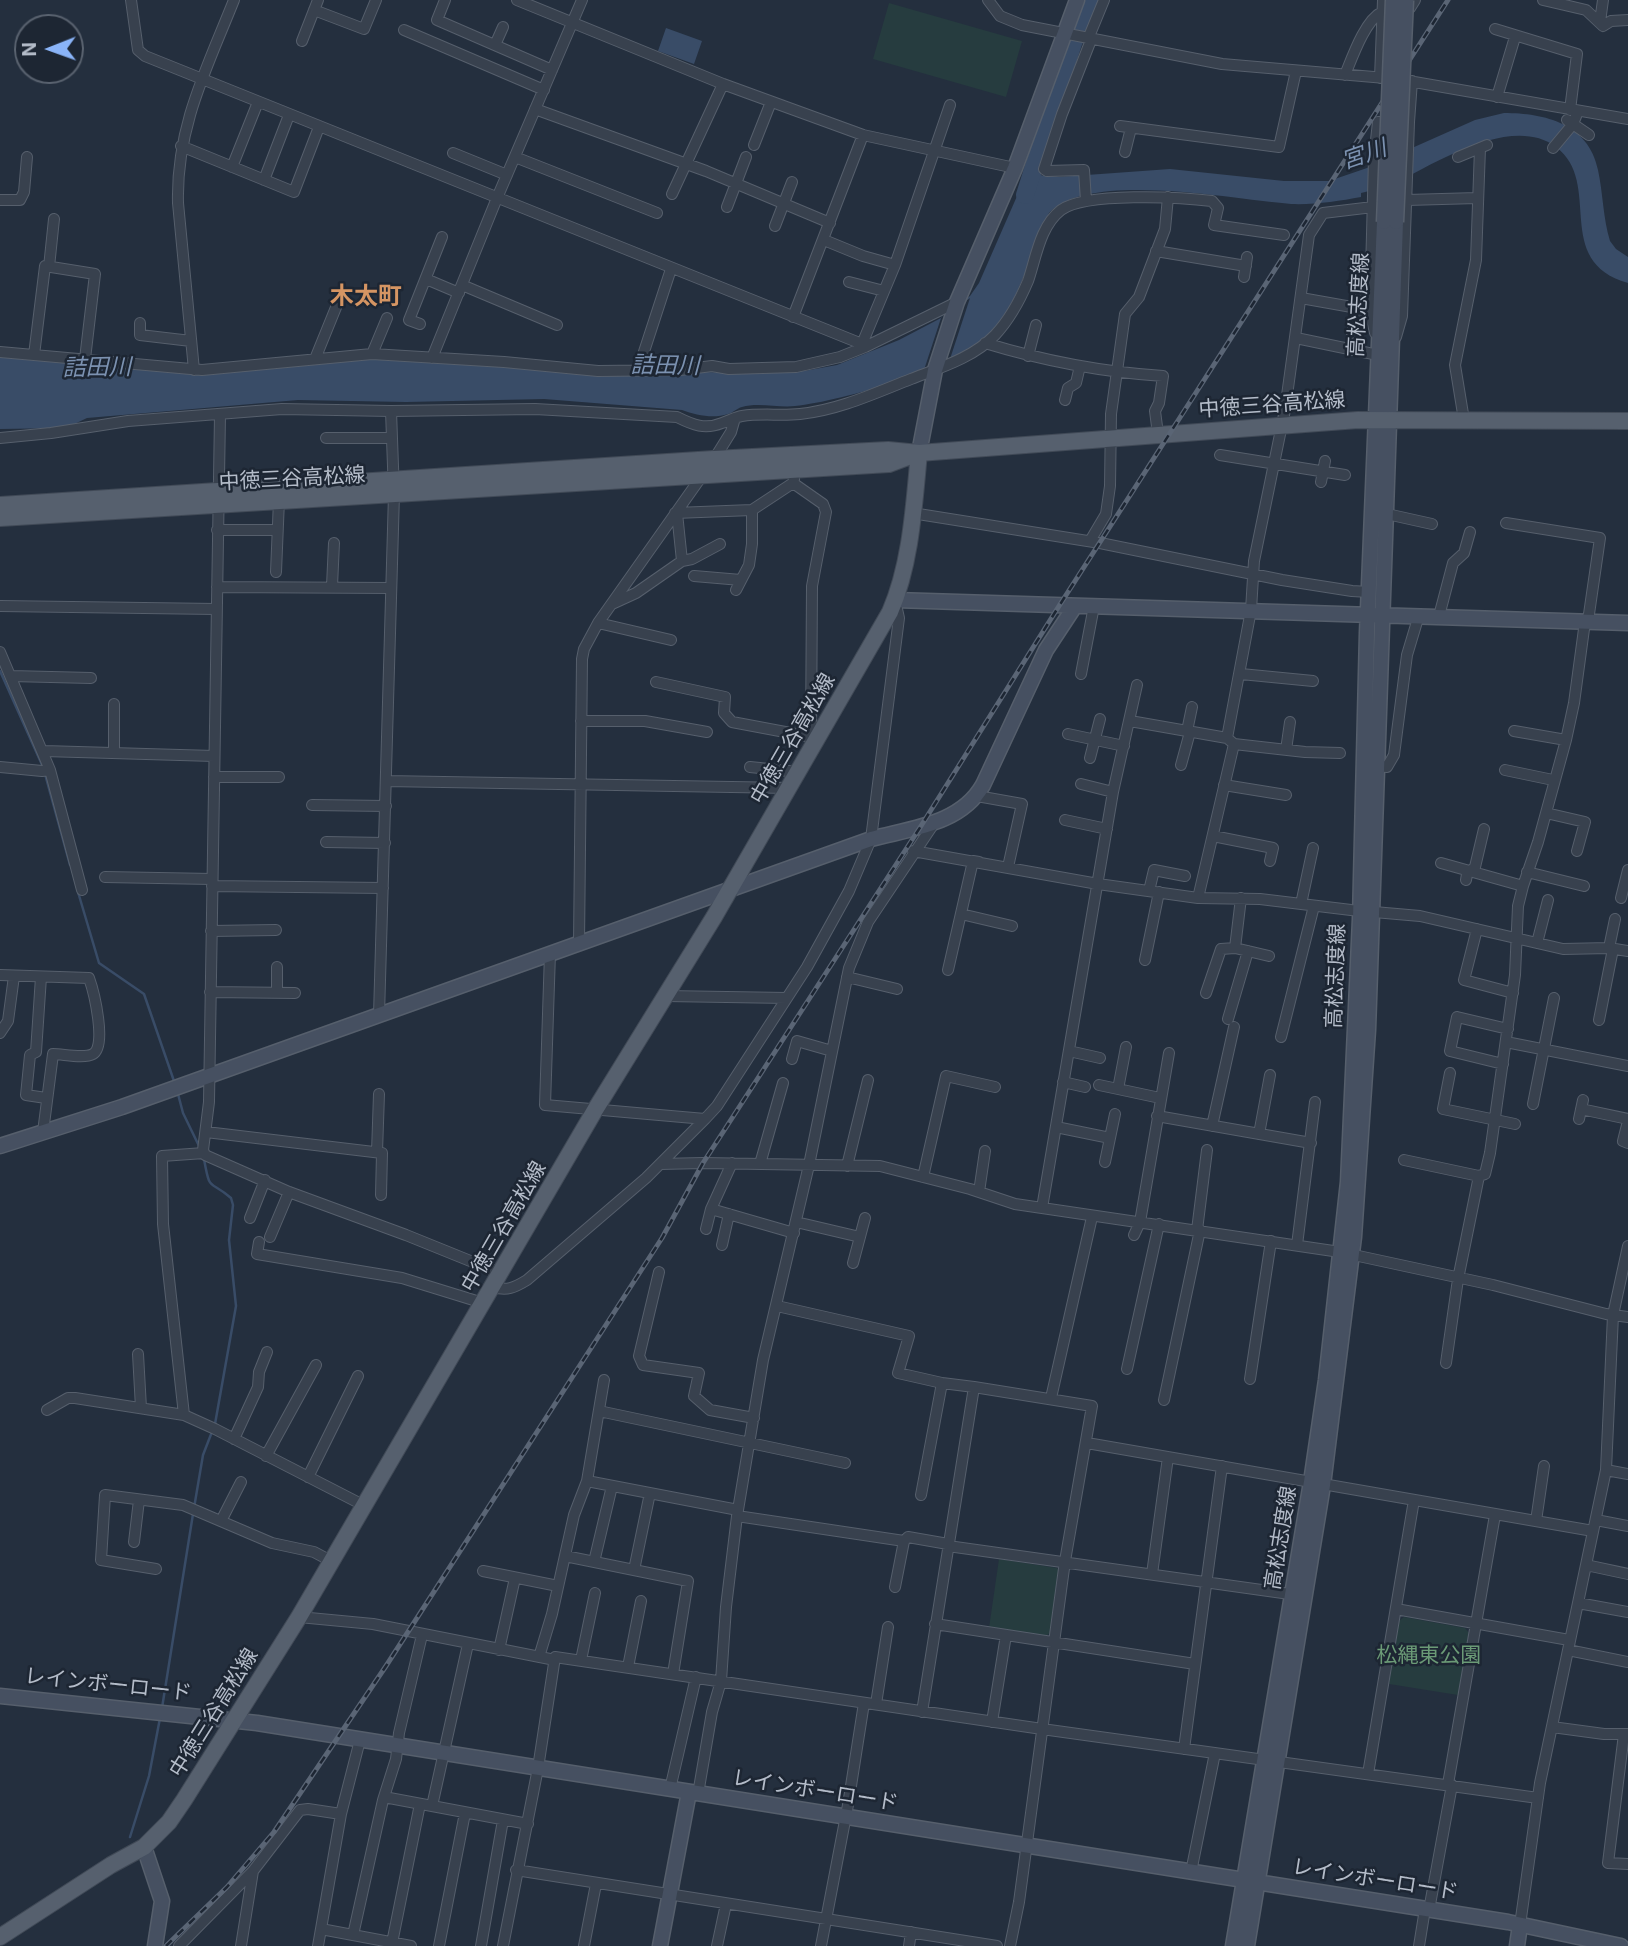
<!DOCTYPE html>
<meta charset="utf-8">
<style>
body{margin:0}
#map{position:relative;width:1628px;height:1946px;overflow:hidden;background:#242f3e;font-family:Inter,sans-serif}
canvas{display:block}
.north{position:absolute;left:14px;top:14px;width:70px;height:70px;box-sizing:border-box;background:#1d2633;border:2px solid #59626f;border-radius:50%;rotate:269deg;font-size:19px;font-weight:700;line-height:28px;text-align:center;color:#b4bcc9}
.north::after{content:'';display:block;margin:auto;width:24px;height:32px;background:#8ab4f8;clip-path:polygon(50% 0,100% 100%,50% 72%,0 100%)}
</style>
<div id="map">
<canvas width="1628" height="1946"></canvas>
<div class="north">N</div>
</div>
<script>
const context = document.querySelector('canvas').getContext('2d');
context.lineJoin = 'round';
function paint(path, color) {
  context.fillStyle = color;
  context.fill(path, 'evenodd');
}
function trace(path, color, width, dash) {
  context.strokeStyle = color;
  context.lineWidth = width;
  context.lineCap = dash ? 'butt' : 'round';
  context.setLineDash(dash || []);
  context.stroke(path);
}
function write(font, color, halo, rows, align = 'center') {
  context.font = font + ' Inter,"Noto Sans JP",sans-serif';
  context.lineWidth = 5;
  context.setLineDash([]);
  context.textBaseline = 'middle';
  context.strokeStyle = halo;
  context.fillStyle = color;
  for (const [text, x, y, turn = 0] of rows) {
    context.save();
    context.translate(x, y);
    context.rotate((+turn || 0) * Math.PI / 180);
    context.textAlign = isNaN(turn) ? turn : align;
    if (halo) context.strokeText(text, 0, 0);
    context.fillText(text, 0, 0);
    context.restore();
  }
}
const green = new Path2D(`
 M889,3L1022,41L1006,97L873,59Z
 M999,1559L1057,1568L1060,1572L1051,1632L1046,1636L989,1628Z
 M1404,1617L1465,1628L1469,1633L1458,1695L1389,1684L1399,1621Z`);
const water = new Path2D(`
 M666,28L702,41L694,64L658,51Z
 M1504,113C1545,113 1589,124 1598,170C1603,193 1603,218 1610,241L1616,249L1628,257V283C1551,261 1604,183 1556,147C1513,114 1437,162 1397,182C1386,187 1373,190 1361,193V197C1339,201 1314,205 1291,204C1235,200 1090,170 1049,213C1029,253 1023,297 991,332C960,367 843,401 795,406C779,408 758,402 742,407C737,408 733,413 728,414C713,419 696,415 682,410L544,399L406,402L298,400L87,418L66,428L0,429V354L201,373L372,358L524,367L738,373L804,371L837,365L899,340L941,318L970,296L979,283L1028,171L1044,176L1059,177L1170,169L1284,181H1329L1367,168L1475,120Z`);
const pier = new Path2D(`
 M970,298L950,359L924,370L941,318Z`);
const stream = new Path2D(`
 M0,671L43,767
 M45,774L70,865
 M78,892L99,963L144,994L175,1084
 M178,1094L183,1113L199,1146
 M194,1508L203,1455L215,1424L236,1306L229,1240L233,1205L231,1198C209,1179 210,1193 204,1159
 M162,1708L193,1514
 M130,1837L149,1776L160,1718`);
const river = new Path2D(`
 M1025,195L1073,43L1091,0`);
const street = new Path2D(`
 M131,0L138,50L145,56L862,344L865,347
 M445,0L437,20L552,70
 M517,0L723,84L863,135L1015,168
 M988,0L1000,16L1022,25L1222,64L1397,79L1628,119
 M1543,0L1586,10L1603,26L1611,21L1628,20
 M314,10L364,29L376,0
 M1600,22L1603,0
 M1495,29L1577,54L1570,110
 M404,30L544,90
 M1088,39L1104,0
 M302,41L318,0
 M495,45L503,27
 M1345,75C1352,58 1365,20 1382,12C1389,8 1402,9 1410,8L1415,0
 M1380,78L1383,0
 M1497,97L1515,37
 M535,109L706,171L830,223
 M1567,120L1589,135
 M1120,126L1279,147L1296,71
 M754,145L771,102
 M181,146L294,192L319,127
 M1553,148L1573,124L1578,111
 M1125,152L1131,128
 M453,153L507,175
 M515,157L657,213
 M1458,157L1487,145
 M232,167L258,102
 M264,180L289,115
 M672,194L723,84
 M0,200H20L24,192L27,157
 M1086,201L1084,170L1047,171L1044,169L1062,114L1091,40
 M727,207L746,157
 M775,226L792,182
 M824,240L863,256L895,265L862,344
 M1156,251L1246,266
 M895,265L950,105
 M49,267L54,219
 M1244,277L1247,257
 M426,279L459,293
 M849,282L884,291
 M462,285L557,325
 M1301,298L1363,309
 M793,317L863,135
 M140,323V335L191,341
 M420,324L409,320L442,237
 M1352,333L1367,269
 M1375,333L1370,310L1374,158L1378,122H1409L1412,81
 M1396,337L1402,316L1409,122
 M1296,338L1378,355L1377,348
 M985,343C1044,361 1102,372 1163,376L1159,403L1155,411L1158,434
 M0,352L202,370L372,354L504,362L598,371L680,370L712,366L729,369L796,367L840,357L865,347L957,302
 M372,354L387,318
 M34,355L45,266L95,274L85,359
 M1028,356L1036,325
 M432,358L497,198L582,0
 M315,359L339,300
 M194,370L178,203C176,127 207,68 234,0
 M638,370L671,269
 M1065,400L1068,388L1076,383L1080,366
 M220,415L209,1102L203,1150L205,1155L289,1192L406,1235L500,1273
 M1464,420L1455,365L1476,260L1480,148
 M0,438L51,433L128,421L282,409L391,411L535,409L677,417C693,425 705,430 722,423C729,421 735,417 742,416C761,413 781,416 800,414C839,410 875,393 911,379C939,368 973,358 995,335C1009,320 1020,300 1028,281C1036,258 1040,226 1061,210C1085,192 1181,197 1212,201L1218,208L1214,225L1284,235
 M326,438H392
 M1220,455L1345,475
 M713,461L731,432L735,418
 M1321,482L1325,461
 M793,483L823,504L826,512L812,586L811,737
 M675,513L752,510L793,483L794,479
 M677,513L682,561
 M912,513L1100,543L1282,580L1352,591L1369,592
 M1387,514L1432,524
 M217,530H277
 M1090,541L1106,514L1110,486L1111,414L1125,314L1139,297L1165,229L1168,197
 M276,572L279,500
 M694,576L741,580
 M332,586L334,543
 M217,587L390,588
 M736,590L749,565L752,544V510
 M612,604L636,593L682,561L692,559L720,544
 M0,606L216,609
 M1439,616L1453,563L1464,553L1470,532
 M598,623L671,640
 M0,652L50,770L42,771L0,767
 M1081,674L1094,606
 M1241,674L1313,681
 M11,676L91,678
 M656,682L725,697L724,713L732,722L817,738
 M114,704V753
 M581,721H645L707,732
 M1130,721L1227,738L1251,610L1254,561L1285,410L1309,235L1323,213L1373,207L1407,200L1477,198
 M1187,731L1192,707
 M1514,731L1566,740
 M1068,734L1124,746
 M1234,744L1305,752L1340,753
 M1286,750L1290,722
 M44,751L214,756
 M1090,758L1100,719
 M1181,765L1190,732
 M1376,766L1387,767L1394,755L1407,655L1419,615
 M750,767L798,772
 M50,770L82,890
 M1505,770L1553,780
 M214,777H279
 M386,781L789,788
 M1081,784L1113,792
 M1224,785L1286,795
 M977,796L1022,804L1008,867
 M312,805L386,806
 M1546,813L1585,822L1577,851
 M1065,820L1107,829
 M1213,836L1273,848L1270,861
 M326,842L385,843
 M913,851L1098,884L1198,898L1260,899L1351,910L1420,916L1563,949L1609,948L1628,951
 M1441,863L1523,886
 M1527,872L1584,886
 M105,877L212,879
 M1466,880L1467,874L1475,867L1484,829
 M212,886L383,888
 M1149,891L1154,870L1185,876
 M1198,898L1234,744L1227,738
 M1241,898L1235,948L1269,956
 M1621,898L1628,870
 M1301,904L1313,848
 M961,914L1012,926
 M1477,929L1464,980L1513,993
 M211,931L276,930
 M579,943L582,659L584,649L598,623L704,473
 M1537,943L1548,900
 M1609,948L1615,919
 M550,953L545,1105L705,1119
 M1145,960L1159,892
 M948,970L973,861L979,862
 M0,975L89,978C94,992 107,1046 93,1054C84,1059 63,1054 53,1054L43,1132
 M41,977L36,1052L30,1055L26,1095L46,1098
 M847,977L897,989
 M210,992L295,993
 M277,992V967
 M1206,993L1221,949L1235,948
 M666,996L787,998
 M379,1015L394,494L391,411
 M1228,1019L1248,951
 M1599,1020L1613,949
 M0,1033L8,1021L14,976
 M1281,1037L1314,906
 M1506,1042L1628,1066
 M1126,1047L1118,1089L1160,1098
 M1069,1051L1100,1058
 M792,1059L797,1041L832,1051
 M1503,1064L1450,1051L1457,1017L1508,1029
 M1450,1073L1443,1109L1515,1124
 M1063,1082L1085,1087
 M1099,1085L1118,1089
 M1533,1104L1554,998
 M1581,1109L1628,1119
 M1157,1116L1311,1143
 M1579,1119L1583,1100
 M1628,1121L1623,1141L1628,1143
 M1212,1126L1234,1027
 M1056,1127L1110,1138
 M206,1132L382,1153L381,1195
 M1259,1134L1270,1075
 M377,1152L379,1094
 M1404,1160L1479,1176L1458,1279L1446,1363
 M1105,1162L1115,1114
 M732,1163L711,1209L794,1233
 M660,1164L703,1163L880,1166L970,1189L1015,1204L1340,1252L1493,1285L1606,1314L1628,1317
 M760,1164L783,1083
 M847,1166L868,1080
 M1479,1176L1485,1174L1490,1153L1515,975L1518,906L1523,886L1538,842L1566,740L1574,703L1584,629L1589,614L1600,538L1506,523
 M923,1177L946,1076L995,1087
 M979,1192L985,1151
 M1042,1208L1113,792L1137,685
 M250,1218L265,1180
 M796,1222L860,1237
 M706,1229L711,1209
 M1197,1230L1207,1150
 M1134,1235L1140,1222L1169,1053
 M270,1237L289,1192
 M259,1242L257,1254L402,1278L483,1303
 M722,1245L729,1214
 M1297,1245L1315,1102
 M853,1263L865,1218
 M659,1272L639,1356L643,1365L699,1373L694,1396L710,1410L754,1418
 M493,1287C507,1291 514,1288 527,1280L646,1178L705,1119L717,1106L807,967L849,891L871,839L899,618L895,600
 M777,1306L909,1336L898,1373L942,1383L974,1387
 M138,1354L141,1408
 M1127,1369L1159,1224
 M1250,1379L1271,1241
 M1051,1398L1092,1217
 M1164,1400L1200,1230
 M47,1410L68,1398H75L184,1415L215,1429L363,1505
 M599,1411L845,1463
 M184,1415L163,1224L162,1156L204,1153
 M234,1439L258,1387L259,1372L267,1352
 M1087,1443L1593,1531
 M266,1456L316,1365
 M1606,1470L1628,1474
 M308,1477L358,1376
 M587,1481L738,1510
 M921,1495L942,1383
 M737,1516L904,1541
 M1596,1520L1628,1526
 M221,1521L241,1482
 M1536,1521L1544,1466
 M134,1542L139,1500
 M948,1546L1297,1595
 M565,1556L688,1581L673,1674
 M594,1562L612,1486
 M1586,1565L1628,1574
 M156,1569L101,1560L105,1495L183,1505L272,1543L314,1552L331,1561
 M634,1570L650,1493
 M483,1571L558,1586
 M1152,1574L1168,1457
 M895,1587L904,1541L908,1537L948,1544
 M1578,1603L1628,1612
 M1396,1609L1569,1640
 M299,1617L373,1624L555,1660
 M935,1624L1195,1664
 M499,1650L515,1578
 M1568,1650L1628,1662
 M539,1657L552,1614L574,1515L587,1481L604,1380
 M581,1660L595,1593
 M628,1667L641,1601
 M876,1704L888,1627
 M922,1712L974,1387L1092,1406L1065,1561L1019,1902L1010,1946
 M992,1722L1006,1635
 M1552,1727L1604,1734H1627
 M1624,1734L1608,1863L1628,1864
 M1184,1749L1222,1466
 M1368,1774L1414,1500
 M1448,1784L1495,1515
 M670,1789L696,1677
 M698,1794L712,1712L721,1681L726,1607L737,1516L763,1360L809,1165L849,968L868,922L935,822
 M384,1797L528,1824
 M432,1806L468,1644
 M516,1870L997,1946
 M1191,1872L1215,1753
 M1429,1910L1452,1785
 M1520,1925L1540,1783L1606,1470L1613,1315L1628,1246
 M321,1929L411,1946
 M353,1935L383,1800L396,1759L399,1733L422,1635
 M392,1943L420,1804
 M179,1946L253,1871L300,1810L308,1809L341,1814
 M241,1946L253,1871
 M318,1946L341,1814L360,1740
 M439,1946L465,1813
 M481,1946L503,1820
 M503,1946L538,1768L555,1657L1042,1729L1538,1798
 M584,1946L596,1884
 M717,1946L726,1904
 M821,1946L848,1805L864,1703
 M909,1946L911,1932
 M1419,1946L1425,1909`);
const secondary = new Path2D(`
 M919,453L935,370L957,302L1015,168L1077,0
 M895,600L1628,623
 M0,1146L122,1107L871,839C912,828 961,824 983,785L1046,650L1075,606
 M0,1696L257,1723L1508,1922L1621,1946
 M144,1847L162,1901L155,1946
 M660,1946L689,1792
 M1233,1946L1311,1482L1326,1380L1348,1182L1360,919L1367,633L1384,222
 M1247,1946L1323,1485L1354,1237L1368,1030L1396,222
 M1517,1946L1520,1925`);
const primary = new Path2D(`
 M0,505L714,459L888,450L919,453L1358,420L1628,421
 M0,518L889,464L913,455
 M0,1937L111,1865L144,1847L169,1822L184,1800L299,1617L595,1110L714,917L890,612C911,564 914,505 919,453`);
const rail = new Path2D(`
 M166,1946L227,1887L274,1832L386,1666L662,1238L703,1163L921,826L1059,606L1448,0`);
const secondaryBridge = new Path2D(`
 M1384,222L1393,0
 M1396,222L1406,0`);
const streetNames = [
 ["高松志度線",1359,305,-87],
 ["中徳三谷高松線",1272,405,-4],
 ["中徳三谷高松線",292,479,-3],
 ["中徳三谷高松線",793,739,-60],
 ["高松志度線",1336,976,-88],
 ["中徳三谷高松線",504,1227,-60],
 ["高松志度線",1281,1538,-81],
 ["レインボーロード",108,1685,6],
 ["中徳三谷高松線",214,1713,-58],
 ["レインボーロード",815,1791,9],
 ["レインボーロード",1375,1880,9]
];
const parkNames = [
 ["松縄東公園",1429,1656]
];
const waterNames = [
 ["宮川",1364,155,-19],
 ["詰田川",665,366,1],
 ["詰田川",97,368,-1]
];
const quarterNames = [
 ["木太町",366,297]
];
paint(green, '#263c3f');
paint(water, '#394c67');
paint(pier, '#242f3e');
trace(stream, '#394c67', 2.5);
trace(river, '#394c67', 18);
trace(street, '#565f6c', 12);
trace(secondary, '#565f6c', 17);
trace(primary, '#414a57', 18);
trace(street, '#38414e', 10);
trace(secondary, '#465061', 14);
trace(primary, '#56606e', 16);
trace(rail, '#5a6575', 5);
trace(rail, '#1d2633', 2.5, [8]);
trace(secondaryBridge, '#565f6c', 17, []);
trace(secondaryBridge, '#465061', 14);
write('21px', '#b4bcc9', '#1d2633', streetNames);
write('21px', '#6b9a76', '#1d2633', parkNames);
write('italic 23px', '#7c92b1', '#1d2633', waterNames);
write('bold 24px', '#d59563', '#1d2633', quarterNames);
</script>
